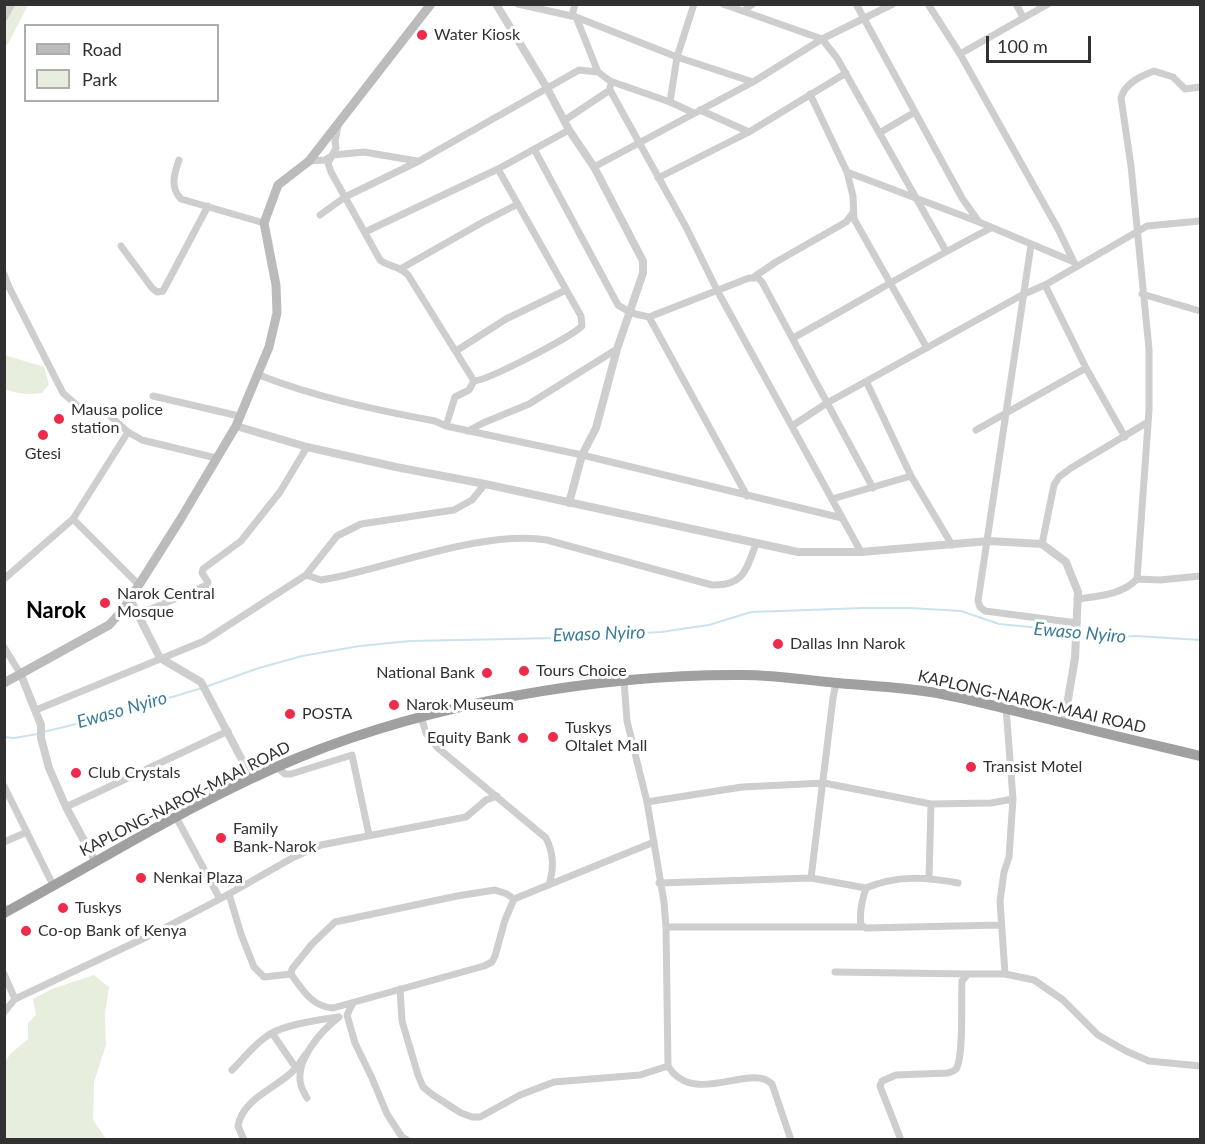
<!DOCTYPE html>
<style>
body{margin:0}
#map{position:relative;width:1205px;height:1144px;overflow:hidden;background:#fff;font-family:Lato,sans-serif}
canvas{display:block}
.frame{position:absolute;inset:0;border:6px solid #313131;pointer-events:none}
.legend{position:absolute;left:24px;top:24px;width:195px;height:78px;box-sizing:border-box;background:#fff;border:2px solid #adadad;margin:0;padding:8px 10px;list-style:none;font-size:18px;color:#313131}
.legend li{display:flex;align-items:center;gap:12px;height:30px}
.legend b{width:30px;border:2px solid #adadad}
.scale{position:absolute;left:986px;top:36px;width:105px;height:27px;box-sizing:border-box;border:3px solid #313131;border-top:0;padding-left:8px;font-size:18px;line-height:21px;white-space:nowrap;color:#313131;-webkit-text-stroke:4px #fff;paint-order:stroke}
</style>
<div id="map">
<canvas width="1205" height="1144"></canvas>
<div class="frame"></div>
<ul class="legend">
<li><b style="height:8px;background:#bbb"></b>Road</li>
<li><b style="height:16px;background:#e8eede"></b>Park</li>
</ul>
<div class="scale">100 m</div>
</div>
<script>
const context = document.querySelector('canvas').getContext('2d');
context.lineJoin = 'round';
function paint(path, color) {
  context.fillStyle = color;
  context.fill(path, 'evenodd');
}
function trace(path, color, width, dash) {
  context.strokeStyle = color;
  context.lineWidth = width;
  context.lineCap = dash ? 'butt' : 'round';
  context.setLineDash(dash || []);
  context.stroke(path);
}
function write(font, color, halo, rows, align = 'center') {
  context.font = font + ' Lato,sans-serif';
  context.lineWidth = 6;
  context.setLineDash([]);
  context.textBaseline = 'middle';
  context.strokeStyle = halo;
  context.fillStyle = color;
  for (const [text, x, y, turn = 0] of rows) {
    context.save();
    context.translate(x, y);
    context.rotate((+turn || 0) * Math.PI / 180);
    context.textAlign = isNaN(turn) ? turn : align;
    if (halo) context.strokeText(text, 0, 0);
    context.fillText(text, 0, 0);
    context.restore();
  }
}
const green = new Path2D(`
 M5,5H28L8,44L5,46Z
 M5,355L44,367L49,384L42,393C30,395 16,394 5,389Z
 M94,975L109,987L105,1014L106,1045L94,1082L93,1120L106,1139H5V1063L10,1054L28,1039V1023L36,1015L33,999L52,989Z`);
const stream = new Path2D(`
 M1078,637L1102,638L1136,636L1200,640
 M208,686L259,668L302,656L360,646L410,641L557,638L661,632L709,625L751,612L864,608H910L961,611L999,624L1030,627L1072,636
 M43,732L106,717L202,688
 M4,737L14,738L38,734`);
const minor = new Path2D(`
 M518,4L576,17L677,57L753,82
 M723,4L822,39L837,58L946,251
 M856,4L962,198L979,222
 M928,4L960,54L1058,229L1074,262
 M1016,4L1023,17
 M743,11L753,4
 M572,16L575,4
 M576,17L598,72
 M4,18L12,4
 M960,54L1048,4
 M610,90L686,227L718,292L861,552
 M810,94L847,172L979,222L1074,262
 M670,102L677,57L694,4
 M700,110L749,132
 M565,120L610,90V87
 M338,126L335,141L336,148L328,163L331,172L380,260C389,267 400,266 408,275L474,381C489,380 571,337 582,326L581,316L498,169L569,130
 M881,132L915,112
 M534,149L618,305L631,313L649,317L749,278H758L762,282L873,488
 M179,160C174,174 170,188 181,199L264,223
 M309,161L325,160L333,155L364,152L417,161
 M594,167L753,82L822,39L893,4
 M847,172L853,196L854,219L927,348
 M658,178L749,132L846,73
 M320,215L345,197L419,161L579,70L598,72L610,81L670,102L694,113
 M365,232L498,169
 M1031,245L978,601L980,607L985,611L1077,623
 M121,246L152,288L157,292L163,291L208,206
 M402,268L483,222L518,204
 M4,274L9,287L63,393L80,408L108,414L128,432
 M754,277L776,262L846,222L853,213
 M1045,285L1086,368L1125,437
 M1142,294L1200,311
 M649,317L747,496
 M793,338C859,302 924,262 991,228
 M456,351L506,319L566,290
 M259,375C315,397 376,410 435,421L446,426
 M474,381L469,390L455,397L446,426L582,455L842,518
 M867,383L911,476L952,545
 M153,396L239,416
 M792,426L827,403L1022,295L1045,285L1147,226L1200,221
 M976,430L1086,368
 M468,431L483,423L529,404L617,349
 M832,499L911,476
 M1042,544L1054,485L1059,477L1071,468L1148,422
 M306,575L321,580L337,577C398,564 487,530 547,540L712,585C744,586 746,570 756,544
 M4,579L73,519
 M1137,579L1160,580L1200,576
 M139,585L73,519L128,432L142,440L216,458
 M1077,599C1098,596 1122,595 1137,579L1149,410V349L1131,166L1121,98C1125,83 1141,76 1154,71L1173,77L1185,89L1200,87
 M137,615L207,585L208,582L202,573L203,569L241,541L280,492L307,447
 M4,647L21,675
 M624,681L627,721L647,802L664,902L666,927L668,1066C694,1108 751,1062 772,1084L791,1140
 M36,710L204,641L306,575L337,536L361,524L454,510L472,500L485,484
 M421,717L426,733L438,748L546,838C554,854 554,868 549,885
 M277,767L285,774H291L352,755L369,835
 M4,786L53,885
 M647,802L742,787L824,783L931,804L991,803L1013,799
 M66,807L228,731
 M176,817L220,899L294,857L321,845L466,817L486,800L497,796
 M4,842L27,832
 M811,878L866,888C862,900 859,912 861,925L866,928L1000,925
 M929,878L931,804
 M659,883L811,878L833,698L836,683
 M866,888C896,875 926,877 958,883
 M229,894L241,934L254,967L264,977L291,974
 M666,927H863
 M835,972L968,974
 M4,974L15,999L153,934L220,899
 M291,974L292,969L312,944L335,922L457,896L495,890L507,894L514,899L654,842
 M291,974C302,989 312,1007 333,1008L484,966L492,962L495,956L505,920L514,899
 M1005,974L1000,901L1004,872L1009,857L1013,799L1006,708
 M400,989L402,1021L418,1075L423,1087L433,1095L461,1113L472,1117H480L520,1095L554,1082L640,1075L668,1066
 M353,1003L347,1015L355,1043L372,1078L387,1114L402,1137L407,1140
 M4,1012L15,999
 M272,1033L296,1068
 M232,1070C244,1058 255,1043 270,1034C287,1024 319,1020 338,1017
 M307,1098C305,1094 302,1090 301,1085C294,1061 321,1031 339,1017
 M244,1140L238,1126C243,1098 277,1088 294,1070C299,1065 302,1059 306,1054
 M901,1140L880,1086L882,1081L896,1075L948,1073C951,1072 953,1072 956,1069C964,1058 961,997 962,981L968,974H1005L1034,980L1063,1000L1098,1035L1126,1051L1149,1061L1200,1066`);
const tertiary = new Path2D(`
 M496,4L547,88L569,130L594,167L643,261V273L617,349L596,428L582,455L569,503
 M236,426L307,447L396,467L485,484L798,552H861L989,541L1042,544L1066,562L1078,592L1075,658L1064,723
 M130,599L160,658L201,682L252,779
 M21,675L41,725V738L49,768L66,807L95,861`);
const secondary = new Path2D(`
 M4,683L109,625L123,610L180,520L236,426L269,347L277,313L276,285L264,223L278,185L309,161L431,4`);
const trunk = new Path2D(`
 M4,913C102,860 197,799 300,757C433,703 599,674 743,675C775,675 806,680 837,683C871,686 904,687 937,693C974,700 1011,710 1048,719C1098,732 1150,744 1200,756`);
const markers = [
 [422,35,6,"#ef2b4b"],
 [59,419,6,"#ef2b4b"],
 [43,435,6,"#ef2b4b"],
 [105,603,6,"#ef2b4b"],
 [778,644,6,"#ef2b4b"],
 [524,671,6,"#ef2b4b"],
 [487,673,6,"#ef2b4b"],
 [394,705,6,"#ef2b4b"],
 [290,714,6,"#ef2b4b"],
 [553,737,6,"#ef2b4b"],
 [523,738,6,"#ef2b4b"],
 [971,767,6,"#ef2b4b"],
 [76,773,6,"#ef2b4b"],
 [221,838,6,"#ef2b4b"],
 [141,878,6,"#ef2b4b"],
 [63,908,6,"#ef2b4b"],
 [26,931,6,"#ef2b4b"]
];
const poiNames = [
 ["Water Kiosk",434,35],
 ["Mausa police",71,410],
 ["station",71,428],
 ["Gtesi",43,454,"center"],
 ["Narok Central",117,594],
 ["Mosque",117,612],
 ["Dallas Inn Narok",790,644],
 ["Tours Choice",536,671],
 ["National Bank",475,673,"right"],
 ["Narok Museum",406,705],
 ["POSTA",302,714],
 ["Tuskys",565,728],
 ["Oltalet Mall",565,746],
 ["Equity Bank",511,738,"right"],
 ["Transist Motel",983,767],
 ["Club Crystals",88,773],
 ["Family",233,829],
 ["Bank-Narok",233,847],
 ["Nenkai Plaza",153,878],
 ["Tuskys",75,908],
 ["Co-op Bank of Kenya",38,931]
];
const streetNames = [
 ["KAPLONG-NAROK-MAAI ROAD",1032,702,13],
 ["KAPLONG-NAROK-MAAI ROAD",185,799,-27]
];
const waterNames = [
 ["Ewaso Nyiro",1080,633,5],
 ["Ewaso Nyiro",599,634,-2],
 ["Ewaso Nyiro",122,710,-16]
];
const districtNames = [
 ["Narok",56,611]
];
paint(green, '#e8eede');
trace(stream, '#cae3ee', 2);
trace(minor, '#cecece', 7);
trace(tertiary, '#cecece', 8);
trace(secondary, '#bbb', 9);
trace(trunk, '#a0a0a0', 10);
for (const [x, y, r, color] of markers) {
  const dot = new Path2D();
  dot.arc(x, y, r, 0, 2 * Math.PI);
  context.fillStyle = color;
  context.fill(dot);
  trace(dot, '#fff', 2);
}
write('16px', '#313131', '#fff', poiNames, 'left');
write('16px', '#313131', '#fff', streetNames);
write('italic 18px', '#397c98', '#fff', waterNames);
write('bold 22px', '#000', '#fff', districtNames);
</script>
